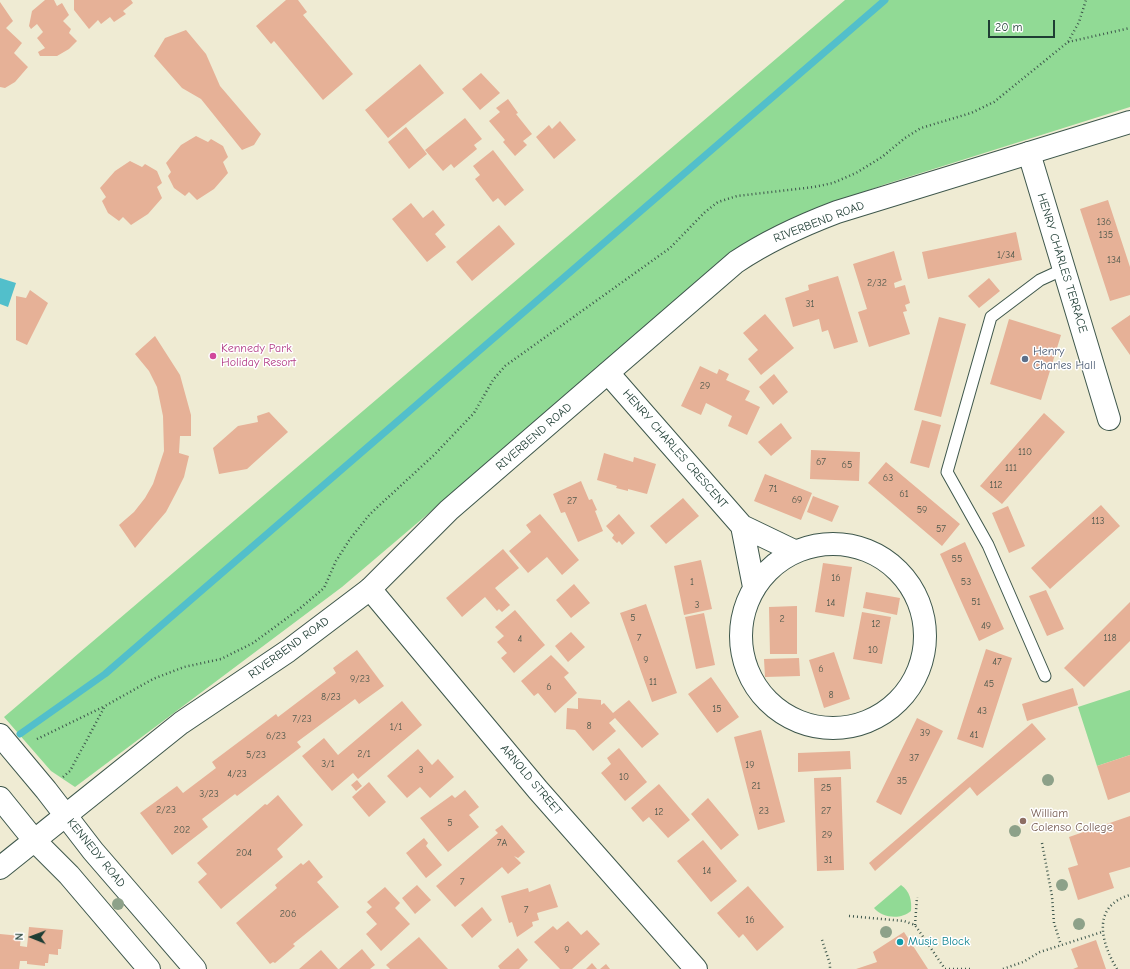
<!DOCTYPE html>
<style>
body{margin:0}
#map{position:relative;width:1130px;height:969px;overflow:hidden;background:#efebd3;font-family:"Comic Neue",sans-serif}
canvas{display:block}
.north{position:absolute;left:12px;top:917px;width:40px;height:40px;-webkit-text-stroke:3px #fff;paint-order:stroke;rotate:271deg;font-size:11px;font-weight:700;line-height:16px;text-align:center;color:#1f3d34}
.north::after{content:'';display:block;margin:auto;width:14px;height:18px;background:#1f3d34;clip-path:polygon(50% 0,100% 100%,50% 72%,0 100%)}
.scale{position:absolute;left:988px;top:20px;width:67px;height:18px;box-sizing:border-box;border:2px solid #1f3d34;border-top:0;padding-left:5px;font-size:12px;line-height:14px;white-space:nowrap;color:#1f3d34;-webkit-text-stroke:3px #fff;paint-order:stroke}
</style>
<div id="map">
<canvas width="1130" height="969"></canvas>
<div class="north">N</div>
<div class="scale">20 m</div>
</div>
<script>
const context = document.querySelector('canvas').getContext('2d');
context.lineJoin = 'round';
function paint(path, color) {
  context.fillStyle = color;
  context.fill(path, 'evenodd');
}
function trace(path, color, width, dash) {
  context.strokeStyle = color;
  context.lineWidth = width;
  context.lineCap = dash ? 'butt' : 'round';
  context.setLineDash(dash || []);
  context.stroke(path);
}
function write(font, color, halo, rows, align = 'center') {
  context.font = font + ' "Comic Neue",sans-serif';
  context.lineWidth = 3;
  context.setLineDash([]);
  context.textBaseline = 'middle';
  context.strokeStyle = halo;
  context.fillStyle = color;
  for (const [text, x, y, turn = 0] of rows) {
    context.save();
    context.translate(x, y);
    context.rotate((+turn || 0) * Math.PI / 180);
    context.textAlign = isNaN(turn) ? turn : align;
    if (halo) context.strokeText(text, 0, 0);
    context.fillText(text, 0, 0);
    context.restore();
  }
}
const green = new Path2D(`
 M845,0H1130V107L886,184L802,214L750,240L342,587L75,787L51,771L4,717Z
 M1130,690V755L1097,766L1078,707Z
 M901,885C910,891 912,901 911,911C901,920 882,918 874,908Z`);
const water = new Path2D(`
 M0,278L16,283L8,307L0,304Z`);
const stream = new Path2D(`
 M20,734L105,674L885,0`);
const building = new Path2D(`
 M45,0H54L57,6L62,3L69,15L63,21L71,29L69,33L77,41L69,49L57,56H40L38,52L45,48L37,38L43,32L37,24L31,29L29,26L32,11Z
 M74,0H131L133,3L123,11L126,14L114,22L110,17L101,24L98,20L89,29L74,10Z
 M286,0H298L307,12L303,15L353,74L323,100L274,41L271,44L256,26Z
 M0,2L13,21L6,28L22,43L14,53L28,67L15,82L5,88L0,87Z
 M186,30L206,54L220,86L261,134L254,145L242,150L201,99L182,88L154,56L165,38Z
 M420,64L444,93L388,138L365,110Z
 M481,73L500,93L480,110L462,89Z
 M508,99L518,113L516,114L532,134L523,141L527,145L515,156L503,142L505,140L489,121L500,112L496,108Z
 M465,118L482,139L474,145L477,149L454,168L451,164L443,171L425,150Z
 M560,121L576,140L554,159L536,137L549,125L552,129Z
 M406,127L427,154L409,169L388,142Z
 M196,136L208,142L211,139L223,146L228,157L223,162L228,173L214,189L197,200L189,192L185,196L174,188L168,176L171,172L166,163L181,145Z
 M493,150L524,190L505,206L498,198L493,202L475,179L480,175L473,166Z
 M130,161L142,167L145,164L157,171L162,183L157,187L162,198L148,214L131,225L123,217L119,221L108,213L102,201L106,197L100,188L115,171Z
 M1108,200L1130,267V295L1110,301L1080,209Z
 M411,203L423,218L433,210L445,225L435,234L446,247L427,262L392,219Z
 M499,225L515,244L472,281L456,262Z
 M1016,232L1022,260L928,279L922,252Z
 M894,251L902,280L894,283L895,288L905,285L910,303L905,305L907,311L903,312L910,334L869,347L858,312L867,309L853,264Z
 M838,276L858,342L834,349L828,330L822,332L819,319L793,327L785,298L809,290L808,285Z
 M989,278L1000,291L979,308L968,296Z
 M30,290L48,303L27,345L16,340V296L26,298Z
 M765,314L794,348L761,375L748,359L758,350L743,333Z
 M1130,315V355L1111,328Z
 M939,317L966,324L941,417L914,410Z
 M1009,319L1061,335L1041,400L990,384Z
 M155,336L180,375L191,415V436H180L179,453L189,456L184,477L176,493L166,512L135,548L119,525L134,512L145,498L153,484L164,451L163,416L157,387L149,371L135,354Z
 M700,366L717,374L719,369L729,374L726,380L750,391L745,400L760,407L747,435L728,426L732,416L706,403L701,415L681,406Z
 M774,374L788,392L773,405L759,387Z
 M269,412L288,432L247,469L219,474L213,448L238,426L258,422L257,416Z
 M1044,413L1065,432L1002,504L980,486Z
 M922,420L941,425L929,468L910,463Z
 M781,423L792,438L771,456L758,442Z
 M811,450L860,452L859,481L810,479Z
 M604,453L633,462L634,457L656,464L647,494L628,489V491L616,488L617,486L597,480Z
 M886,462L960,524L942,546L868,483Z
 M765,474L812,493L801,520L754,501Z
 M581,481L589,500L592,499L597,510L595,511L603,531L578,542L565,512L561,513L553,494Z
 M813,496L839,506L832,522L807,512Z
 M683,498L699,516L666,544L650,526Z
 M1101,505L1120,526L1050,589L1031,568Z
 M1008,506L1025,546L1009,553L992,513Z
 M540,514L579,560L562,575L547,557L528,573L509,551L531,532L526,525Z
 M619,514L635,533L622,545L619,541L617,543L612,538L614,535L606,526Z
 M965,542L1004,629L979,641L940,554Z
 M503,549L519,568L495,588L510,605L502,612L499,609L497,611L485,597L462,617L446,598Z
 M701,560L712,609L684,615L674,566Z
 M823,563L852,567L844,617L815,612Z
 M574,584L590,603L571,618L556,600Z
 M1046,590L1064,629L1047,636L1029,596Z
 M866,592L900,598L897,615L863,608Z
 M1130,602V641L1084,687L1064,668Z
 M646,604L677,693L652,702L620,613Z
 M797,606V654H770L769,607Z
 M515,610L545,645L514,673L501,658L507,653L497,642L504,636L495,627Z
 M862,612L891,617L882,664L853,659Z
 M704,613L715,665L696,669L685,617Z
 M571,632L585,647L568,662L555,646Z
 M986,649L1012,658L983,748L957,739Z
 M357,650L384,686L359,704L355,699L297,742L301,747L237,796L235,794L202,819L208,827L172,855L140,813L177,786L183,793L216,768L212,762L276,714L278,717L336,673L333,668Z
 M834,652L850,699L824,708L809,660Z
 M551,655L569,673L564,677L577,693L555,713L538,693L534,696L521,681Z
 M799,658L800,676L765,677L764,659Z
 M711,677L739,717L717,733L688,694Z
 M1073,688L1078,705L1027,721L1022,704Z
 M578,698L601,700V705L604,703L613,713L629,700L659,734L642,748L615,718L609,723L616,731L593,751L575,730L566,729L567,708L578,709Z
 M402,701L422,725L358,779L353,773L332,791L302,756L324,738L338,755Z
 M917,718L943,731L901,815L876,802Z
 M1032,723L1046,739L977,796L970,787L875,871L869,863Z
 M761,730L785,822L758,830L734,737Z
 M619,748L647,782L625,801L601,773L611,764L607,758Z
 M418,749L432,765L438,759L454,777L430,798L420,787L407,798L387,776Z
 M850,751L851,769L798,772V753Z
 M1130,755V792L1108,800L1097,766Z
 M841,777L844,870L817,871L814,778Z
 M357,780L362,786L356,791L351,785Z
 M369,782L386,802L369,817L352,797Z
 M659,784L690,820L668,838L649,817L643,822L631,808Z
 M465,790L479,807L469,815L479,827L448,852L420,818L452,795L455,798Z
 M278,795L303,825L277,849L283,857L221,909L198,882L207,874L197,863L265,804L267,805Z
 M708,798L739,835L721,850L691,814Z
 M1130,816V867L1109,873L1114,888L1078,900L1068,868L1078,865L1069,837Z
 M502,825L525,852L518,858L514,856L521,863L508,874L502,867L455,907L436,886L498,833L495,830Z
 M424,838L428,843L426,846L442,865L426,878L406,853Z
 M703,840L737,881L711,902L677,861Z
 M309,860L323,877L317,882L339,907L293,944L295,946L275,963L273,962L270,964L236,923L277,888L275,885L301,863L303,865Z
 M550,884L558,907L537,913L539,920L532,922L533,926L517,937L512,922L509,923L501,896L528,888L529,892Z
 M417,885L431,900L415,914L402,898Z
 M748,886L784,927L757,951L743,934L739,938L717,913Z
 M385,887L400,903L395,908L410,924L381,951L366,934L377,924L366,912L372,907L367,902Z
 M482,907L492,920L472,938L461,925Z
 M568,921L581,935L587,930L600,944L572,969H560L534,942L553,926L557,930Z
 M29,927L63,930L61,949H58V955L49,954L48,963H45V966L27,964V961H20L19,969H0V934L21,936L20,946L27,947Z
 M904,932L928,969H856L877,962L873,952Z
 M419,937L448,969H390L386,965Z
 M1096,940L1106,969H1073L1078,967L1071,949Z
 M518,948L528,960L519,969H500L498,966Z
 M362,949L375,965L370,969H339Z
 M321,950L338,969H299Z
 M592,963L597,969H586Z
 M606,964L610,969H600Z`);
const path = new Path2D(`
 M1068,42L1130,28
 M37,739L105,706
 M63,777L70,771L105,706L153,679L184,667L221,659L253,643L298,610L324,588L336,561L350,539L370,514L434,455L474,413L493,380L505,366L670,248L705,212L718,202L737,196L814,187L833,183L856,173L882,157L905,138L921,128L971,113L994,102L1068,42L1079,22L1086,0
 M1042,843L1052,896L1054,923L1061,945
 M849,916L904,921L915,925L945,969
 M915,925L917,897
 M822,940L830,964V969
 M945,969H970
 M1003,969L1023,962L1040,952L1102,932
 M1117,969C1101,943 1091,906 1130,895`);
const lane = new Path2D(`
 M1045,676L988,545L947,472L991,317L1040,280L1064,269`);
const street = new Path2D(`
 M1029,153L1109,419
 M608,373L742,526L794,551
 M742,526L754,587
 M741 636a92 92 0 1 1 184 0a92 92 0 1 1-184 0Z
 M370,589L538,790L696,969`);
const secondary = new Path2D(`
 M0,735L46,790L93,851L195,969
 M0,798L34,840L69,875L149,969
 M0,868L181,723L288,651L370,589L449,510L736,262C769,240 800,226 837,212L1130,122`);
const trees = [
 [1048,780],
 [1015,831],
 [1062,885],
 [118,904],
 [1079,924],
 [886,932]
];
const markers = [
 [213,356,4,"#d1479c"],
 [1025,359,4,"#5c6f8a"],
 [1023,821,4,"#8d6e63"],
 [900,942,4,"#0f9aa8"]
];
const numberNames = [
 ["136",1104,222],
 ["135",1106,235],
 ["1/34",1006,255],
 ["134",1114,260],
 ["2/32",877,283],
 ["31",810,304],
 ["29",705,386],
 ["110",1025,452],
 ["67",821,462],
 ["65",847,465],
 ["111",1011,468],
 ["63",888,478],
 ["112",996,485],
 ["71",773,489],
 ["61",904,494],
 ["69",797,500],
 ["27",572,501],
 ["59",922,510],
 ["113",1098,521],
 ["57",941,529],
 ["55",957,559],
 ["16",836,578],
 ["1",692,582],
 ["53",966,582],
 ["51",976,602],
 ["14",831,603],
 ["3",697,605],
 ["5",633,618],
 ["2",782,619],
 ["12",876,624],
 ["49",986,626],
 ["7",639,638],
 ["118",1110,638],
 ["4",520,639],
 ["10",873,650],
 ["9",646,660],
 ["47",997,662],
 ["6",821,669],
 ["9/23",360,679],
 ["11",653,682],
 ["45",989,684],
 ["6",549,687],
 ["8",831,695],
 ["8/23",331,697],
 ["15",717,709],
 ["43",982,711],
 ["7/23",302,719],
 ["8",589,726],
 ["1/1",396,727],
 ["39",925,733],
 ["41",974,735],
 ["6/23",276,736],
 ["2/1",364,754],
 ["5/23",256,755],
 ["37",914,758],
 ["3/1",328,764],
 ["19",750,765],
 ["3",421,770],
 ["4/23",237,774],
 ["10",624,777],
 ["35",902,781],
 ["21",756,786],
 ["25",826,788],
 ["3/23",209,794],
 ["2/23",166,810],
 ["23",764,811],
 ["27",826,811],
 ["12",659,812],
 ["5",450,823],
 ["202",182,830],
 ["29",827,835],
 ["7A",502,843],
 ["204",244,853],
 ["31",828,860],
 ["14",707,871],
 ["7",462,882],
 ["7",526,910],
 ["206",288,914],
 ["16",750,920],
 ["9",567,950]
];
const streetNames = [
 ["RIVERBEND ROAD",819,222,-21],
 ["HENRY CHARLES TERRACE",1062,263,73],
 ["RIVERBEND ROAD",534,437,-41],
 ["HENRY CHARLES CRESCENT",675,449,49],
 ["RIVERBEND ROAD",289,648,-36],
 ["ARNOLD STREET",531,780,50],
 ["KENNEDY ROAD",96,853,51]
];
const hotelNames = [
 ["Kennedy Park",221,349],
 ["Holiday Resort",221,363]
];
const serviceNames = [
 ["Henry",1033,352],
 ["Charles Hall",1033,366]
];
const educationNames = [
 ["William",1031,814],
 ["Colenso College",1031,828]
];
const cultureNames = [
 ["Music Block",908,942]
];
paint(green, '#91da95');
paint(water, '#52bfcb');
trace(stream, '#52bfcb', 7);
paint(building, '#e6b197');
trace(lane, '#3e574c', 13);
trace(street, '#3e574c', 24);
trace(secondary, '#3e574c', 24);
trace(path, '#3e574c', 2.5, [1, 3]);
trace(lane, '#fff', 11);
trace(street, '#fff', 22);
trace(secondary, '#fff', 22);
context.fillStyle = '#8da189';
for (const [x, y] of trees) {
  context.beginPath();
  context.arc(x, y, 6, 0, 2 * Math.PI);
  context.fill();
}
for (const [x, y, r, color] of markers) {
  const dot = new Path2D();
  dot.arc(x, y, r, 0, 2 * Math.PI);
  context.fillStyle = color;
  context.fill(dot);
  trace(dot, '#fff', 1.5);
}
write('10px', '#515a4d', null, numberNames);
write('12px', '#1f3d34', '#fff', streetNames);
write('12px', '#b23c85', '#fff', hotelNames, 'left');
write('12px', '#4e5e75', '#fff', serviceNames, 'left');
write('12px', '#785e54', '#fff', educationNames, 'left');
write('12px', '#0d838f', '#fff', cultureNames, 'left');
</script>
